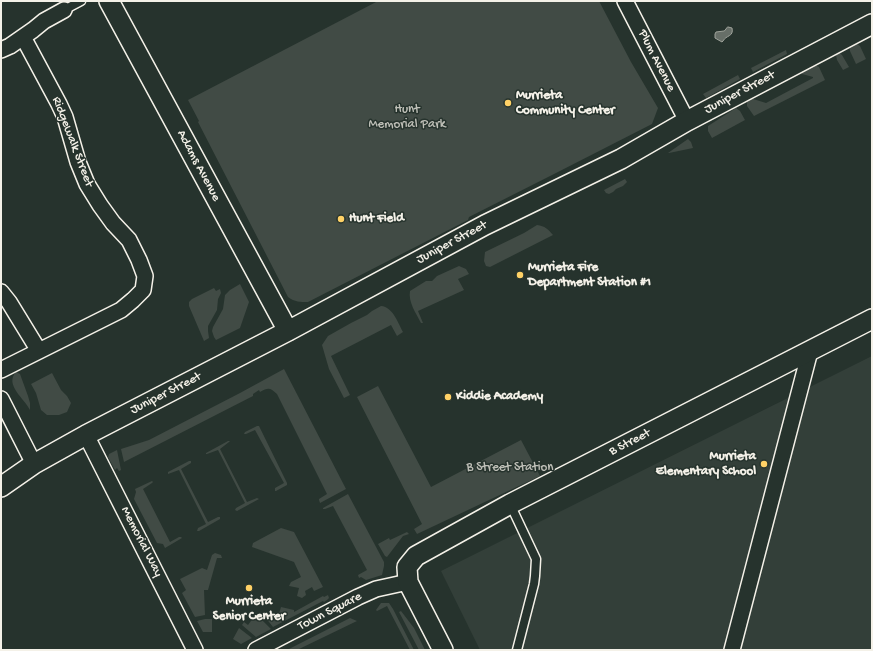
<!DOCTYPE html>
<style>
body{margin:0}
#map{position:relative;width:873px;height:651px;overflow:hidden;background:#26332d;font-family:"Gochi Hand",sans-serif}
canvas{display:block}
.frame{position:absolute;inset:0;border:2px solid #f4f1e8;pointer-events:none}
</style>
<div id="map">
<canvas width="873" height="651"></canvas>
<div class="frame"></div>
</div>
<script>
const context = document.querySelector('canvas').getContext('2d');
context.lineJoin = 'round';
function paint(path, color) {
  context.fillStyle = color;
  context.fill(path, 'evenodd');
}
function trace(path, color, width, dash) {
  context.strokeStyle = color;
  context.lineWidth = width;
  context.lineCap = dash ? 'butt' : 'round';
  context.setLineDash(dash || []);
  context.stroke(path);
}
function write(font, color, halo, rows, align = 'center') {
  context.font = font + ' "Gochi Hand",sans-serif';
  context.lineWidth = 3;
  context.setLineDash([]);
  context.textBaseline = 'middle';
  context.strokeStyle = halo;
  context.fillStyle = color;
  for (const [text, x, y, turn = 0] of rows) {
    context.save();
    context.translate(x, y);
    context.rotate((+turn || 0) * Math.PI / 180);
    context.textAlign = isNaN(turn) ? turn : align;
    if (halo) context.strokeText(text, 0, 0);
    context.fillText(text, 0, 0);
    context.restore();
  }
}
const built = new Path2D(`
 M872,356V650H480L441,571Z`);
const green = new Path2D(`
 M378,1H599L631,62L658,108L652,124L556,173L469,217L468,220L308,302C300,302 295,302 288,297L198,122L199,121L188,100Z
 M857,44L860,46L866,59L856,64L850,51V47Z
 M786,50L787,54L753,72L751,68Z
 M839,52L842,55L849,67L843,70L837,60L836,55Z
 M815,65L819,67L825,80L754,116L747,106V101L750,98L766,103L813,78V77L802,74V72Z
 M738,75L740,79L706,98L703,94Z
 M736,108L740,111L745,120L712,138L708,131V126Z
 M688,139L691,142L693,148L669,153H668Z
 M625,179L627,182L623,186L616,189L613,192L609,194L606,193L604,190Z
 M537,225C545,226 548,229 553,235L490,267L486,266L484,261L485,252L524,233Z
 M459,266L466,269L469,274L458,279L464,290L418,311L423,323H421C416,313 408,302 410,291L426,281H432L437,276Z
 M240,284L249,302L240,328L216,340L214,337L212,331L213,327L223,309L225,295L230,290Z
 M214,288L216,291L220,289L221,293L218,299L217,310L208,326V331L209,338L204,341L189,306V302L192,299Z
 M381,306C393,307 398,323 403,332L397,336L391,325L331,356L350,395L344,398L329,369L322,345L328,336L351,323L367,315L372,311Z
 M284,369L346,489L320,503L319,500V499L327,494L277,394C270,388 269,387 260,392L259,390L253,394V396L124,462L121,449L149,440L240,393Z
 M16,372L20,374L28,396L30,403V410C25,399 4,385 16,372Z
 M52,373L61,390L67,396L71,403L67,412L59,415H47L41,410L36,393L31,384Z
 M378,386L431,487L521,440L540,476L417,534L414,529L422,524L357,397Z
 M257,426H259L287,483V485L276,491H275V488L284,483L255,430L246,434H244L245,432Z
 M228,441H230L229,442L220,449L247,502L257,498L259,499L237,511L235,510L236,508L245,503L218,450L207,454H206V453Z
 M117,450L121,470L119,471L117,468L115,470L108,457L109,454Z
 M189,461H191V463L181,469L208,522L218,517H220V519L199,531H197L198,528L206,524L179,470L168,474V472Z
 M152,481L153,482L152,483L143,489L170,542L179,537H181L182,538L165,548L163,544L157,543L134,499L136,492L135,489Z
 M348,494L384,562V566L382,575L366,580L361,577L359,578L358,575L367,570L333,506L325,509H323V508Z
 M281,528L294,532L323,587L314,591L312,587L305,591L306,595L302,598L297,596L299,588L289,586L291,582L301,577L294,562L252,547L253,543Z
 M407,532L409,534L403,536L387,557L385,556L378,544L389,538L390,540Z
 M215,553L221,555L222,558H217L208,590H204L205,615L195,617L182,593L186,590L180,579L202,568L207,570L212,555Z
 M328,595L329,598L327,600L324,602L323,601L273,627L265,617L270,614L278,617L281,607L294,610V612L323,596L324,597Z
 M381,603H389L393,609L414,650H410L387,606L377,611L376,610Z
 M401,611L414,628L425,650H419L399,612Z
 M256,614L271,629L256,637L242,625L244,622L248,625Z
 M350,618L357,621L297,650H287Z
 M205,619H212V632H203L197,621Z
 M239,628L252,638L241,644L233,639Z`);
const water = new Path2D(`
 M728,27L732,28C734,37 726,35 723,41L722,42L715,38V34L716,32L724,31Z`);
const service = new Path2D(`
 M64,10L81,1
 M510,504L536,559L535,576L534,584L517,650`);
const minor = new Path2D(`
 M625,1L687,121
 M1,50L10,46L33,30L44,21L64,10
 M1,292L9,302L39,351
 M1,370L121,310L133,300L143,290L145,276L139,260L129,240L113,223L100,205L87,184L78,162L65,117L59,104L23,37
 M1,399L34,464
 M86,435L195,650
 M256,650L358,597L376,589L408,582
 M732,650L810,351`);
const tertiary = new Path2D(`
 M109,1L288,331
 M1,487L34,464L86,435L288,331L485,225L621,159L687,121L872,24
 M443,650L408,582L407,567L416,556L510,504L872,319`);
const markers = [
 [508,103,4,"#ffd166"],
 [341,219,4,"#ffd166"],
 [520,275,4,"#ffd166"],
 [448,397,4,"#ffd166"],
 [764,464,4,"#ffd166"],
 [249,588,4,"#ffd166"]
];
const streetNames = [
 ["Plum Avenue",656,61,63],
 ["Juniper Street",740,93,-28],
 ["Ridgewalk Street",72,142,69],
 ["Adams Avenue",198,166,62],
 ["Juniper Street",452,243,-28],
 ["Juniper Street",166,394,-27],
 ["B Street",630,443,-27],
 ["Memorial Way",141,542,63],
 ["Town Square",330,612,-27]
];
const poiNames = [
 ["Murrieta",516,96],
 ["Community Center",516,111],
 ["Hunt Field",349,219],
 ["Murrieta Fire",528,268],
 ["Department Station #1",528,283],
 ["Kiddie Academy",456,397],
 ["Murrieta",756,457,"right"],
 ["Elementary School",756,472,"right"],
 ["Murrieta",249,602,"center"],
 ["Senior Center",249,617,"center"]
];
const parkNames = [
 ["Hunt",407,110],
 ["Memorial Park",407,125],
 ["B Street Station",510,468]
];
paint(built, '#333f39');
paint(green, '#414b45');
paint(water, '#676f68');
trace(water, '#9fa39b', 1);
trace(service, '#f4f1e8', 11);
trace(minor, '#f4f1e8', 18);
trace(tertiary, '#f4f1e8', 22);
trace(service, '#26332d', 8);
trace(minor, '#26332d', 15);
trace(tertiary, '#26332d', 19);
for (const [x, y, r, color] of markers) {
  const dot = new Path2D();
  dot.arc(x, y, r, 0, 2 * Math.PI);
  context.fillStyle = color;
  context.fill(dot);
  trace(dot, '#26332d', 1.5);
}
write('13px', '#f4f1e8', '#26332d', streetNames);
write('bold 13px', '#f4f1e8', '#26332d', poiNames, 'left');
write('13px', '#bebfb7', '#26332d', parkNames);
</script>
